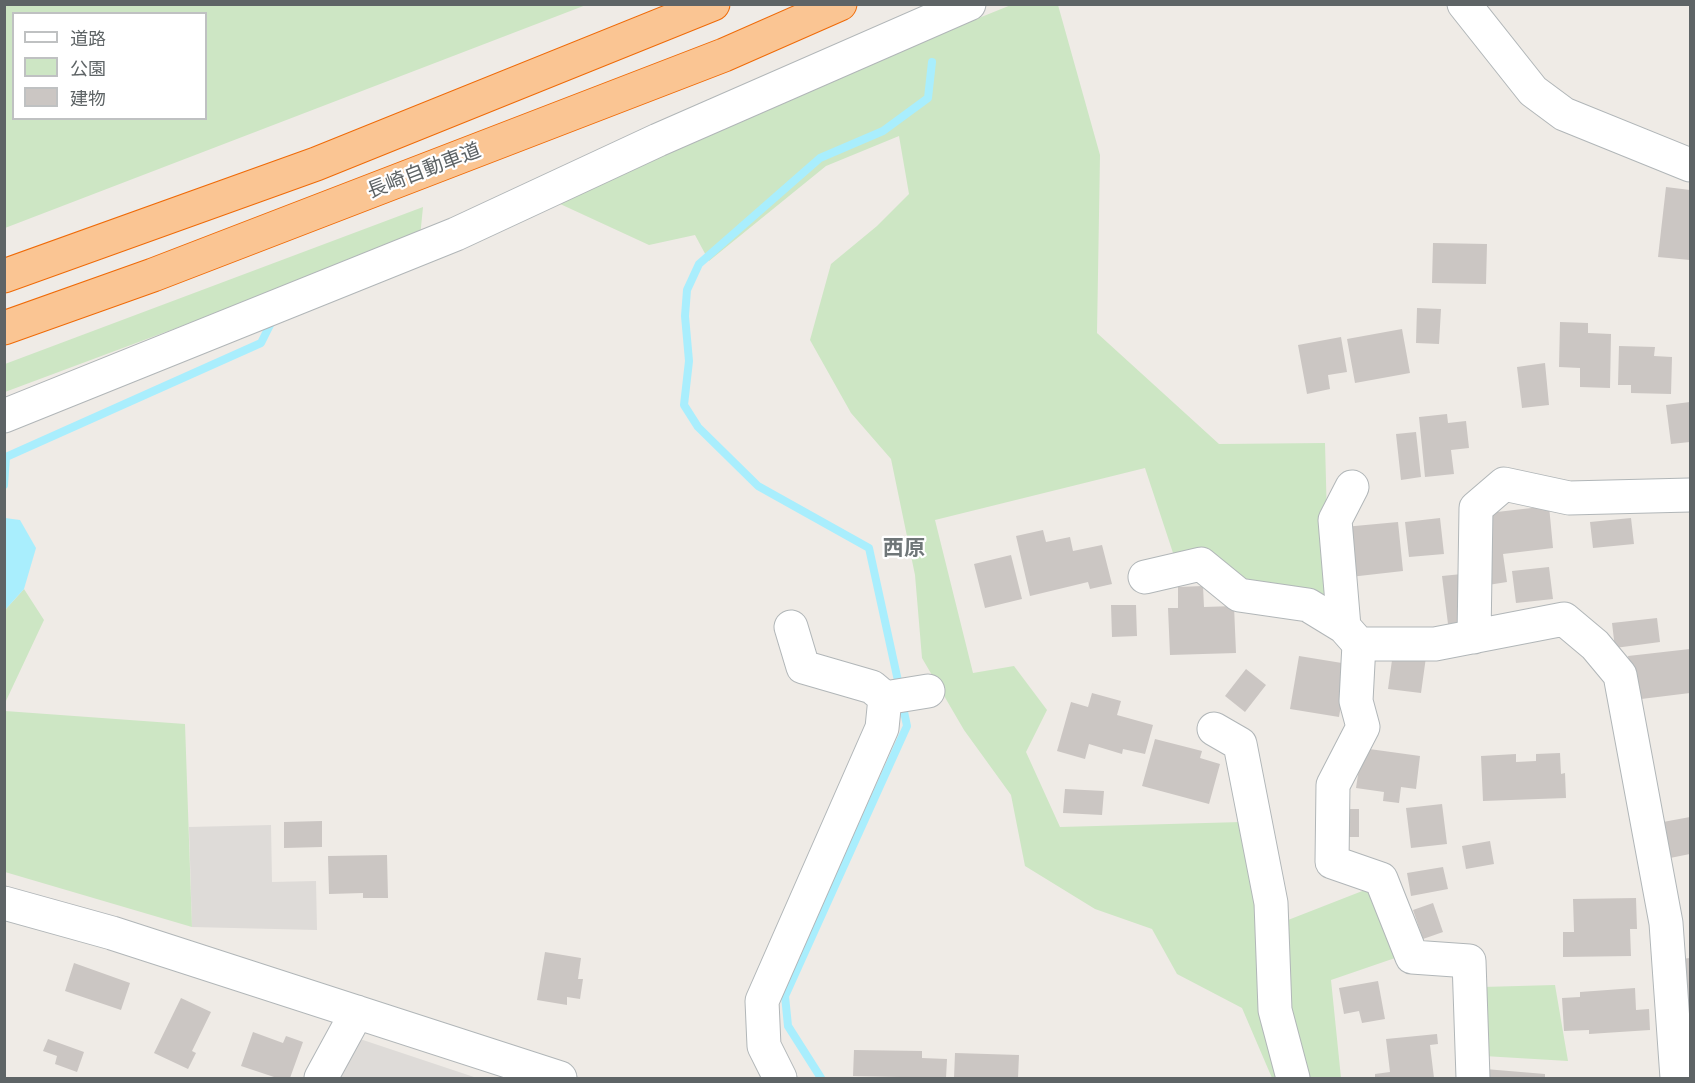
<!DOCTYPE html>
<meta charset="utf-8">
<style>
body{margin:0}
#map{position:relative;width:1695px;height:1083px;overflow:hidden;background:#efebe6;font-family:Inter,"Noto Sans JP",sans-serif}
canvas{display:block}
.frame{position:absolute;inset:0;border:6px solid #5e6466;pointer-events:none}
.legend{position:absolute;left:12px;top:12px;width:195px;height:108px;box-sizing:border-box;background:#fff;border:2px solid #bfc1c2;margin:0;padding:8px 10px;list-style:none;font-size:18px;color:#5e6466}
.legend li{display:flex;align-items:center;gap:12px;height:30px}
.legend b{width:30px;border:2px solid #bfc1c2}
</style>
<div id="map">
<canvas width="1695" height="1083"></canvas>
<div class="frame"></div>
<ul class="legend">
<li><b style="height:8px;background:#fff"></b>道路</li>
<li><b style="height:16px;background:#cde6c4"></b>公園</li>
<li><b style="height:16px;background:#cbc6c3"></b>建物</li>
</ul>
</div>
<script>
const context = document.querySelector('canvas').getContext('2d');
context.lineJoin = 'round';
function paint(path, color) {
  context.fillStyle = color;
  context.fill(path, 'evenodd');
}
function trace(path, color, width, dash) {
  context.strokeStyle = color;
  context.lineWidth = width;
  context.lineCap = dash ? 'butt' : 'round';
  context.setLineDash(dash || []);
  context.stroke(path);
}
function write(font, color, halo, rows, align = 'center') {
  context.font = font + ' Inter,"Noto Sans JP",sans-serif';
  context.lineWidth = 4.5;
  context.setLineDash([]);
  context.textBaseline = 'middle';
  context.strokeStyle = halo;
  context.fillStyle = color;
  for (const [text, x, y, turn = 0] of rows) {
    context.save();
    context.translate(x, y);
    context.rotate((+turn || 0) * Math.PI / 180);
    context.textAlign = isNaN(turn) ? turn : align;
    if (halo) context.strokeText(text, 0, 0);
    context.fillText(text, 0, 0);
    context.restore();
  }
}
const industrial = new Path2D(`
 M271,825L272,882L316,881L317,930L192,927L189,827Z
 M342,1033L477,1078H318Z`);
const green = new Path2D(`
 M5,4H586V5L5,228ZM14,14H206V118H14Z
 M1011,5H1058L1100,155L1097,333L1219,444L1325,443L1329,596L1243,591L1212,551L1175,559L1145,468L935,520L973,673L1014,666L1047,710L1026,752L1060,827L1242,822L1265,929L1370,888L1398,957L1331,980L1341,1078H1272L1242,1008L1177,974L1152,929L1095,909L1025,866L1011,795L964,730L922,658L915,575L891,459L851,413L810,340L831,264L877,226L909,194L899,136L826,166L709,261L695,235L649,245L558,203L744,113Z
 M423,207L420,237L5,392V364Z
 M24,589L44,620L5,703V610Z
 M5,711L185,724L192,927L5,872Z
 M1555,985L1568,1061L1484,1056L1482,987Z`);
const water = new Path2D(`
 M5,518L20,520L36,548L24,589L5,610Z`);
const stream = new Path2D(`
 M4,485L6,457L261,343L273,319
 M900,690L869,548L758,486L698,427L684,405L689,361L685,316L687,290L699,264L820,158L883,131L928,98L932,62
 M821,1078L788,1026L785,996L907,726L902,702`);
const building = new Path2D(`
 M1666,187L1690,190V260L1658,257Z
 M1433,243L1487,244L1486,284L1432,283Z
 M1417,308L1441,309L1439,344L1416,343Z
 M1560,322L1588,323V333L1611,334L1610,388L1580,387V368L1559,367Z
 M1402,329L1410,373L1355,383L1347,339Z
 M1341,337L1347,372L1328,375L1330,389L1307,394L1298,345Z
 M1619,346L1655,347L1654,356L1672,357L1671,394L1631,393V385H1618Z
 M1545,363L1549,405L1522,408L1517,367Z
 M1690,402V442L1671,444L1666,405Z
 M1447,414L1448,423L1466,421L1469,448L1451,450L1454,474L1425,477L1419,417Z
 M1416,432L1421,477L1401,480L1396,434Z
 M1549,506L1553,548L1503,554L1507,582L1488,585V513Z
 M1440,518L1444,554L1409,557L1405,522Z
 M1631,518L1634,544L1593,548L1590,522Z
 M1398,522L1403,571L1350,577L1344,527Z
 M1043,530L1046,542L1070,537L1073,551L1102,545L1112,584L1090,589L1088,582L1030,596L1016,536Z
 M1011,555L1022,599L985,608L974,564Z
 M1549,567L1553,599L1516,603L1512,571Z
 M1462,574L1468,622L1448,624L1442,576Z
 M1203,586L1204,607L1234,606L1236,653L1170,655L1168,608H1178V587Z
 M1111,605H1136L1137,636L1112,637Z
 M1657,618L1660,642L1615,648L1612,623Z
 M1690,649V693L1633,700L1628,656Z
 M1393,653L1426,657L1421,693L1388,689Z
 M1299,656L1348,664L1339,717L1290,709Z
 M1246,669L1266,685L1245,712L1225,696Z
 M1092,693L1121,701L1117,715L1153,725L1145,754L1123,749L1122,754L1089,744L1085,759L1057,751L1071,702L1088,707Z
 M1155,739L1202,751L1200,758L1220,764L1209,804L1142,786Z
 M1362,748L1420,756L1416,789L1401,787L1399,803L1383,801L1384,792L1356,788Z
 M1560,753L1561,774L1565,773L1566,798L1483,801L1481,756L1516,754V762L1536,761V754Z
 M1065,789L1104,791L1102,815L1063,813Z
 M1442,804L1447,844L1411,848L1406,808Z
 M1342,809H1359V837H1342Z
 M1690,817V854L1670,858L1663,822Z
 M322,821V847L284,848V822Z
 M1490,841L1494,864L1466,869L1462,846Z
 M387,855L388,898H363V893L329,894L328,856Z
 M1443,867L1448,889L1411,896L1407,873Z
 M1636,898L1637,929H1630L1631,956L1563,957V932H1574L1573,899Z
 M1433,903L1443,932L1423,939L1413,910Z
 M545,952L581,958L578,979H583L580,999L567,997V1005L537,1000Z
 M1690,958V1000H1685L1680,959Z
 M74,963L130,983L121,1010L65,991Z
 M1378,981L1385,1019L1362,1023L1359,1011L1344,1014L1339,988Z
 M1635,988L1636,1010L1649,1009L1650,1030L1589,1034V1030L1564,1031L1562,998L1580,997V992Z
 M181,998L211,1012L192,1051L196,1053L188,1069L154,1053Z
 M253,1032L283,1043L286,1036L303,1042L290,1078H277L241,1066Z
 M1437,1034L1438,1044L1430,1045L1434,1078H1375V1074L1390,1072L1386,1039Z
 M48,1039L84,1052L77,1072L55,1064L57,1056L43,1051Z
 M854,1050L922,1051V1058L947,1059L946,1078L853,1076Z
 M955,1053L1019,1055L1018,1078H954Z
 M1485,1069L1545,1074V1078H1484Z`);
const minor = new Path2D(`
 M1464,4L1533,91L1564,114L1690,165
 M4,416L456,234L658,140L969,4
 M1145,577L1201,564L1239,595L1308,605L1344,627L1359,644
 M1344,627L1335,520L1352,487
 M1474,637L1476,508L1504,484L1569,498L1690,495
 M885,698L928,691
 M1214,729L1240,744L1271,903L1275,1010L1293,1078
 M4,903L112,933L560,1078
 M321,1078L357,1012
 M780,1078L764,1046L762,1001L882,728L885,698L872,687L803,667L791,627
 M1473,1078L1469,961L1412,957L1381,879L1332,862L1333,785L1363,727L1356,701L1359,644H1435L1564,619L1595,645L1620,675L1666,923L1677,1078`);
const highway = new Path2D(`
 M4,276L316,164L713,4
 M4,328L153,275L724,55L840,4`);
const streetNames = [
 ["長崎自動車道",424,171,-21]
];
const neighbourhoodNames = [
 ["西原",904,549]
];
paint(industrial, '#dedbd8');
paint(green, '#cde6c4');
paint(water, '#a9eefd');
trace(stream, '#a9eefd', 8);
paint(building, '#cbc6c3');
trace(minor, '#b1b6b8', 35);
trace(highway, '#ef6a07', 35);
trace(minor, '#fff', 33);
trace(highway, '#fac593', 33);
write('20px', '#5e6466', '#fff', streetNames);
write('bold 21px', '#6f7678', '#fff', neighbourhoodNames);
</script>
